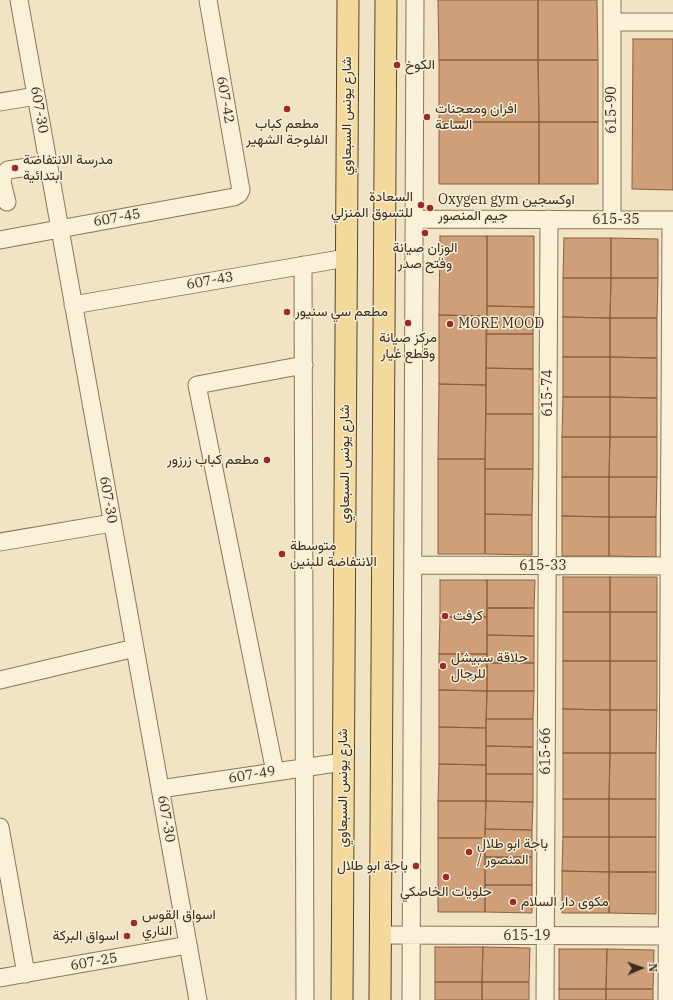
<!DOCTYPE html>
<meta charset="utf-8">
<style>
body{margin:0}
#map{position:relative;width:673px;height:1000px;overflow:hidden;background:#f0e4c5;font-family:"IBM Plex Serif",serif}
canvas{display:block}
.north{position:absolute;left:621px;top:948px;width:40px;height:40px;-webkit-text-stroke:3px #f7eed5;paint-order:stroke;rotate:88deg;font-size:11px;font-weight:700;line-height:16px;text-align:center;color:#3b2d1f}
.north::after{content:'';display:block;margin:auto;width:14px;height:18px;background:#3b2d1f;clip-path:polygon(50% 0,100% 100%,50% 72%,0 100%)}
</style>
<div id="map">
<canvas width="673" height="1000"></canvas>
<div class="north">N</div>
</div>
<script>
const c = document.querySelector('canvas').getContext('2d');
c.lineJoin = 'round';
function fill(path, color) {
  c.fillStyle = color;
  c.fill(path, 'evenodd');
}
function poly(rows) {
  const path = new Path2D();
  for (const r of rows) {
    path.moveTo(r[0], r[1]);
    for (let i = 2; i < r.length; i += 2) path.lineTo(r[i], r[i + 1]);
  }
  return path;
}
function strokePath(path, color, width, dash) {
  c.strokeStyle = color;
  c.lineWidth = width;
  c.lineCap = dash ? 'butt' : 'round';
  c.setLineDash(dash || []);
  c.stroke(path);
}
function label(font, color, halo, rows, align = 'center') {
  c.font = font + ' "IBM Plex Serif",Vazirmatn,serif';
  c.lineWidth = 3;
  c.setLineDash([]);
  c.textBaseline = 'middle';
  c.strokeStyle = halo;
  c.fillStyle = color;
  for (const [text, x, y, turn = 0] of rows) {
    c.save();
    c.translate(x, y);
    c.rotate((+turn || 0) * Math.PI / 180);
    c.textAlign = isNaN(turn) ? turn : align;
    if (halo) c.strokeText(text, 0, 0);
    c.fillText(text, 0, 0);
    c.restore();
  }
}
const building = poly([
 [438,0,538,0,538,60,439,60,438,0],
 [538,0,597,0,598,60,538,60,538,0],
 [633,39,673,39,673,190,632,189,633,39],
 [439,60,538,60,539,122,439,122,439,60],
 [538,60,598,60,598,122,539,122,538,60],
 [439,122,539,122,539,184,439,184,439,122],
 [539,122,598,122,598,184,539,184,539,122],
 [440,236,487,236,487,316,439,315,440,236],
 [487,236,534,236,534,307,487,306,487,236],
 [564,238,611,238,611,278,563,278,564,238],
 [611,238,658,239,658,278,611,278,611,238],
 [563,278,611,278,610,318,563,317,563,278],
 [611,278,658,278,657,318,610,318,611,278],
 [487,306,534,307,533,334,486,334,487,306],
 [439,315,487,316,486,385,439,384,439,315],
 [563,317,610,318,610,357,563,357,563,317],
 [610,318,657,318,657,358,610,357,610,318],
 [486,334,533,334,533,369,486,368,486,334],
 [563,357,610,357,610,397,563,397,563,357],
 [610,357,657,358,657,398,610,397,610,357],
 [486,368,533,369,533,414,486,414,486,368],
 [439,384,486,385,485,459,438,459,439,384],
 [563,397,610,397,610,437,562,437,563,397],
 [610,397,657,398,657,437,610,437,610,397],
 [486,414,533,414,533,469,485,469,486,414],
 [562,437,610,437,609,477,562,477,562,437],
 [610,437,657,437,657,477,609,477,610,437],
 [438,459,485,459,485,554,438,554,438,459],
 [485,469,533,469,532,515,485,514,485,469],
 [562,477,609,477,609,517,562,516,562,477],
 [609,477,657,477,656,517,609,517,609,477],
 [485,514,532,515,532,555,485,554,485,514],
 [562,516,609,517,609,556,562,556,562,516],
 [609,517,656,517,656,557,609,556,609,517],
 [563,577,610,577,610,612,563,612,563,577],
 [610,577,657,577,657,612,610,612,610,577],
 [440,580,487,580,487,617,440,617,440,580],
 [487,580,535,580,534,608,487,608,487,580],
 [487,608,534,608,534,636,487,635,487,608],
 [563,612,610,612,610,661,563,661,563,612],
 [610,612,657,612,657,661,610,661,610,612],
 [440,617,487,617,487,654,439,654,440,617],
 [487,635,534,636,534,663,487,663,487,635],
 [439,654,487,654,487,691,439,690,439,654],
 [563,661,610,661,610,710,563,709,563,661],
 [610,661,657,661,657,710,610,710,610,661],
 [487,663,534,663,534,691,487,691,487,663],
 [439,690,487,691,486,728,439,727,439,690],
 [487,691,534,691,533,719,486,719,487,691],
 [563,709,610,710,610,753,563,753,563,709],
 [610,710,657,710,656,753,610,753,610,710],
 [486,719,533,719,533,747,486,746,486,719],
 [439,727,486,728,486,765,439,764,439,727],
 [486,746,533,747,533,774,486,774,486,746],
 [563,753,610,753,609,799,563,799,563,753],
 [610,753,656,753,656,799,609,799,610,753],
 [439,764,486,765,486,801,438,801,439,764],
 [486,774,533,774,533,802,486,801,486,774],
 [563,799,609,799,609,837,563,837,563,799],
 [609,799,656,799,656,837,609,837,609,799],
 [438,801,486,801,485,838,438,838,438,801],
 [486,801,533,802,532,830,485,829,486,801],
 [485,829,532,830,532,857,485,857,485,829],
 [563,837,609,837,609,872,562,871,563,837],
 [609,837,656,837,656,872,609,872,609,837],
 [438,838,485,838,485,912,438,912,438,838],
 [485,857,532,857,532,885,485,885,485,857],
 [562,871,609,872,609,913,562,913,562,871],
 [609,872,656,872,656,914,609,913,609,872],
 [485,885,532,885,532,913,485,912,485,885],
 [435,947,483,947,482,982,435,982,435,947],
 [483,947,530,948,529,982,482,982,483,947],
 [559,949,607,949,606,989,559,989,559,949],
 [607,949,654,950,653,989,606,989,607,949],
 [435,982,482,982,482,1000,435,1000,435,982],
 [482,982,529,982,529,1000,482,1000,482,982],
 [559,989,606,989,606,1000,559,1000,559,989],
 [606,989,653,989,653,1000,606,1000,606,989]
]);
const minor = poly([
 [19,0,198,1000],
 [612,22,673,22],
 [0,102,36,96],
 [7,202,2,182,3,175,8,170,48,164],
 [414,219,673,220],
 [612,220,612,0],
 [0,240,234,197,239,194,241,190,240,185,208,0],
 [303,265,305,1000],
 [73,305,346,258],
 [0,542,112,523],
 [413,565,673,566],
 [0,680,135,648],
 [275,772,197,385,304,365],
 [160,789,343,762],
 [0,827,26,974],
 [380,935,673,936],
 [0,978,188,945],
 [411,1000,415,0],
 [545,1000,549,219],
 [667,1000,671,220]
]);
const major = poly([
 [342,1000,348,0],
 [380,1000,386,0]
]);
const markers = [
 [397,65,4,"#9c2a28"],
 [287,109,4,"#9c2a28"],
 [427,117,4,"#9c2a28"],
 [15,168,4,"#9c2a28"],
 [421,205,4,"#9c2a28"],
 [430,208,4,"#9c2a28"],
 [425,233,4,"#9c2a28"],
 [287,312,4,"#9c2a28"],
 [408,323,4,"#9c2a28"],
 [450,324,4,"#9c2a28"],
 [267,460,4,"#9c2a28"],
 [282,554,4,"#9c2a28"],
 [445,616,4,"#9c2a28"],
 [443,666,4,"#9c2a28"],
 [469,852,4,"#9c2a28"],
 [416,866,4,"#9c2a28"],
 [446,877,4,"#9c2a28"],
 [513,902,4,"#9c2a28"],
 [134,923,4,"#9c2a28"],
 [127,936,4,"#9c2a28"]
];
const poiNames = [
 ["الكوخ",405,65],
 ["افران ومعجنات",435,109],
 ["الساعة",435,125],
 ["مطعم كباب",287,124,"center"],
 ["الفلوجة الشهير",287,140,"center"],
 ["مدرسة الانتفاضة",23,160],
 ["ابتدائية",23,176],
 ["السعادة",413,197,"right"],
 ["للتسوق المنزلي",413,213,"right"],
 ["Oxygen gym اوكسجين",438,200],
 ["جيم المنصور",438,216],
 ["الوزان صيانة",425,248,"center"],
 ["وفتح صدر",425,264,"center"],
 ["مطعم سي سنيور",295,312],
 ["MORE MOOD",458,324],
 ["مركز صيانة",408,338,"center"],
 ["وقطع غيار",408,354,"center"],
 ["مطعم كباب زرزور",259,460,"right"],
 ["متوسطة",290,546],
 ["الانتفاضة للبنين",290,562],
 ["كرفت",453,616],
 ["حلاقة سبيشل",451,658],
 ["للرجال",451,674],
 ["باجة ابو طلال",477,844],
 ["/ المنصور",477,860],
 ["باجة ابو طلال",408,866,"right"],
 ["حلويات الخاصكي",446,892,"center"],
 ["مكوى دار السلام",521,902],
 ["اسواق القوس",142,915],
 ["الناري",142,931],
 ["اسواق البركة",119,936,"right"]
];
const streetNames = [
 ["607-42",225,100,80],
 ["607-30",39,110,80],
 ["615-90",612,110,-90],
 ["شارع يونس السبعاوي",347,116,-90],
 ["607-45",117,218,-10],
 ["615-35",616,220],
 ["607-43",210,281,-10],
 ["615-74",548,393,-90],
 ["شارع يونس السبعاوي",345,464,-90],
 ["607-30",108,500,80],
 ["615-33",543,566],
 ["615-66",546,751,-90],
 ["607-49",252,775,-9],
 ["شارع يونس السبعاوي",343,788,-90],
 ["607-30",166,819,80],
 ["615-19",527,936],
 ["607-25",94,962,-10]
];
fill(building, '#cf9f7a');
strokePath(building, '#8b5f3f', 1);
strokePath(minor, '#8b755a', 19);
strokePath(major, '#59432e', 23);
strokePath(minor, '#faf1d9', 17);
strokePath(major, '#f3da9c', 21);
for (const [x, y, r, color] of markers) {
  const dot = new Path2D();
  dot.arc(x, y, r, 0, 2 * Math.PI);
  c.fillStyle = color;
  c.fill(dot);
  strokePath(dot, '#f7eed5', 1.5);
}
label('14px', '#3b2d1f', '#f7eed5', poiNames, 'left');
label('14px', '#3b2d1f', '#f7eed5', streetNames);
</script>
